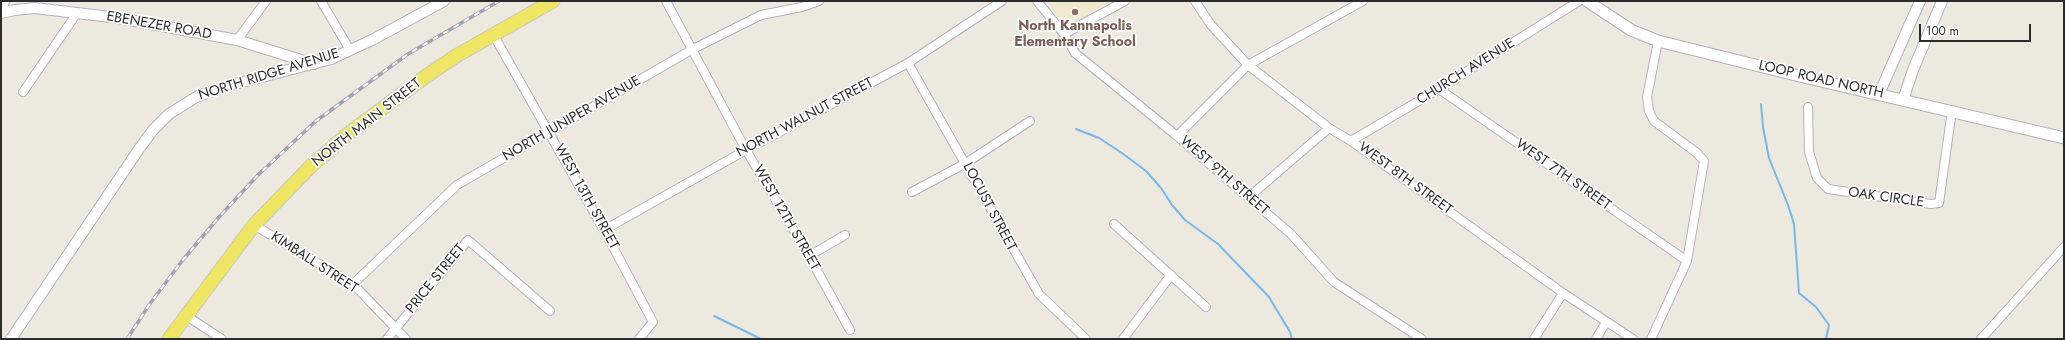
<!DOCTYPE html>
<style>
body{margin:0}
#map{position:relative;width:2065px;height:340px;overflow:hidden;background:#ede9df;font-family:Jost,sans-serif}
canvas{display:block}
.frame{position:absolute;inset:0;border:2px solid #2c2c2c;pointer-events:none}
.scale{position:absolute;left:1919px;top:24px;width:112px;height:18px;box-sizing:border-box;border:2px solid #2c2c2c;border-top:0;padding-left:5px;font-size:12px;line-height:14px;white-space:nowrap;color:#2c2c2c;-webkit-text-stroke:3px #fff;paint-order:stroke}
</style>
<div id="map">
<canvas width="2065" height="340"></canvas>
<div class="frame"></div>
<div class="scale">100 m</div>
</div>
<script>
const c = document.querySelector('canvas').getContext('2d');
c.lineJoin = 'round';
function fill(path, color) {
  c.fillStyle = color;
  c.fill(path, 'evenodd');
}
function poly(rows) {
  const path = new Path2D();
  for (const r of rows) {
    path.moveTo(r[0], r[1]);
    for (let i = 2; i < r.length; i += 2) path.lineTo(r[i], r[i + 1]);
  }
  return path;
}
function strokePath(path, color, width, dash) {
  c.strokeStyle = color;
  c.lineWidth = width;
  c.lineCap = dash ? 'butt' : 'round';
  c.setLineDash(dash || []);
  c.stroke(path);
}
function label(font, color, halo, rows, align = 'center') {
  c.font = font + ' Jost,sans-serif';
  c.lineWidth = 3.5;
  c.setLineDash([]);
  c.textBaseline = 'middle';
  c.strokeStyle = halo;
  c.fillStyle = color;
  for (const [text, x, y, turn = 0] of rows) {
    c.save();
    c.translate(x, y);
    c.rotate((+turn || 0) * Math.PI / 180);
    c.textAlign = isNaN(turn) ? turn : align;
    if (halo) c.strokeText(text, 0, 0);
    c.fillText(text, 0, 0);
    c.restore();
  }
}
const education = poly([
 [1048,1,1115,1,1069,26,1062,22]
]);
const stream = poly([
 [1761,104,1763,127,1769,158,1788,205,1794,224,1799,293,1816,307,1829,325,1826,339],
 [1076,129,1099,138,1122,153,1146,171,1161,188,1172,205,1185,220,1218,244,1269,297,1290,332,1292,339],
 [714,316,761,339]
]);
const minor = poly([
 [321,1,350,50],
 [666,1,746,150,809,256,850,330],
 [1037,1,1064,34,1075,53,1177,136,1291,234,1334,282,1422,339],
 [1195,1,1211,25,1248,65,1329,128,1351,141,1563,293,1633,339],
 [2,13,5,1],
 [493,34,604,230,653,322,639,339],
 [1064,34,1125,1],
 [237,40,266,1],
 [908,63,1039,294,1086,339],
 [1439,89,1687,261],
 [23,92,77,13],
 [1808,107,1809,152,1817,178,1828,189,1931,204,1939,203,1952,110],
 [1177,136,1248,65,1363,1],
 [1351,141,1439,89,1579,1],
 [912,192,966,163,1030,121],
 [1249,197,1329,128],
 [1114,224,1206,307],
 [254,225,353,284,406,339],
 [604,230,746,150,908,63,1002,1],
 [809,256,845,235],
 [353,284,457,185,693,49,761,15,802,7,819,1],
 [185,315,222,339],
 [387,339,468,240,550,311],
 [1123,339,1171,275],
 [1534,339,1563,293],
 [1596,339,1606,322],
 [1651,339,1687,261,1704,161,1697,153,1654,121,1649,111,1647,97,1658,41],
 [1981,339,2064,247]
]);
const tertiary = poly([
 [1,13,15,10,35,8,119,18,237,40,314,64],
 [1879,94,1920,1],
 [1903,100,1913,70,1942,1],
 [11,339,139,149,153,130,169,114,198,96,231,85,331,59,374,39,444,1]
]);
const secondary = poly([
 [1587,1,1631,30,1658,41,1808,78,2064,138]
]);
const primary = poly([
 [169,339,254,225,311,166,349,133,425,77,456,56,553,1]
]);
const rail = poly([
 [127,339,149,305,182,261,219,217,258,175,316,121,408,54,499,1]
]);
const markers = [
 [1075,12,4,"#8d6e63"]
];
const streetNames = [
 ["EBENEZER ROAD",159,26,10],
 ["CHURCH AVENUE",1466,72,-32],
 ["NORTH RIDGE AVENUE",269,75,-17],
 ["LOOP ROAD NORTH",1821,80,13],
 ["NORTH WALNUT STREET",805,118,-28],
 ["NORTH JUNIPER AVENUE",572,119,-30],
 ["NORTH MAIN STREET",367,123,-38],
 ["WEST 7TH STREET",1563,175,35],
 ["WEST 9TH STREET",1224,176,41],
 ["WEST 8TH STREET",1405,179,36],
 ["WEST 13TH STREET",586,197,61],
 ["OAK CIRCLE",1886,198,8],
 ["LOCUST STREET",989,207,62],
 ["WEST 12TH STREET",786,218,60],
 ["KIMBALL STREET",314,263,33],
 ["PRICE STREET",436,279,-51]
];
const educationNames = [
 ["North Kannapolis",1075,27],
 ["Elementary School",1075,43]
];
fill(education, '#eee9cf');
strokePath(stream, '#74b8ed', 2);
strokePath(minor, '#b2b2bf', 10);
strokePath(tertiary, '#b2b2bf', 12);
strokePath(secondary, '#b2b2bf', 13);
strokePath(primary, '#c8c8c8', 15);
strokePath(minor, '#fff', 8);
strokePath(tertiary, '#fff', 10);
strokePath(secondary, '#fff', 11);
strokePath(primary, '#eee562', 13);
strokePath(rail, '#a2a1b6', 3.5);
strokePath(rail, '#fff', 2, [6]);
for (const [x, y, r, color] of markers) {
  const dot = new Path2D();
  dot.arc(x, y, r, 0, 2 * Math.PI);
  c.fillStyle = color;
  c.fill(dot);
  strokePath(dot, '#fff', 1.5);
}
label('14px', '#2c2c2c', '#fff', streetNames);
label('bold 14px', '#785e54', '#fff', educationNames);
</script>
